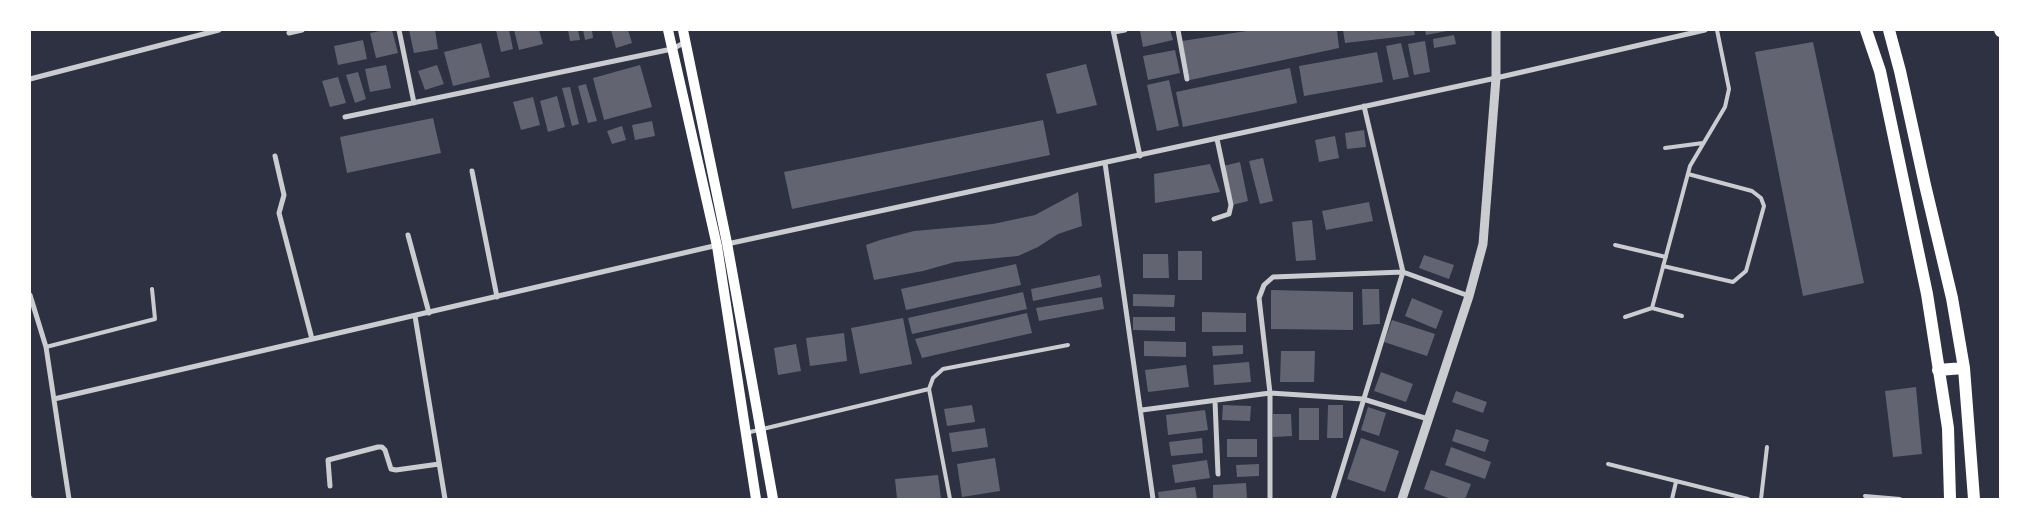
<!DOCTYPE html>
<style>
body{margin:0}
#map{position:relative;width:2030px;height:529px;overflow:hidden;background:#2d3142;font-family:"Sofia Sans Condensed",sans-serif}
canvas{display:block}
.frame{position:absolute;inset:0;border:31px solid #fff;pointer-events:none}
</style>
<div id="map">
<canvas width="2030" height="529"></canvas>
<div class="frame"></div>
</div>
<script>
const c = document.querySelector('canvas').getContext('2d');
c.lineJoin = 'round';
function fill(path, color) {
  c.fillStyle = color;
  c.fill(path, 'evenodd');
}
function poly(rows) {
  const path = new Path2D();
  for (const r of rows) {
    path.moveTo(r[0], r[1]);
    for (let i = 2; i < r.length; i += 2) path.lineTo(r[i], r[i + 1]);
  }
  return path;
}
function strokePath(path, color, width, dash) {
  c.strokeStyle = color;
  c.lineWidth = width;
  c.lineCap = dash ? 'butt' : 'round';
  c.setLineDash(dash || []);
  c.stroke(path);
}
const building = poly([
 [385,30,392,30,398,53,376,58,370,33],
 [409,30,435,30,438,49,414,53],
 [496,30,509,30,513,49,501,52],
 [514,30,539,30,543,44,519,50],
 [568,30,578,30,580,40,570,41],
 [583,30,592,30,593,38,585,40],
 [611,30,628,30,632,43,616,48],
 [1143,30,1170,30,1173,40,1143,47,1140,31],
 [1253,30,1337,30,1339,48,1190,80,1182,41],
 [1343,30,1414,30,1415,35,1345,43],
 [1425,30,1447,30,1447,31,1426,35],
 [1454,35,1456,44,1434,48,1433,39],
 [363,40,367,59,338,65,334,46],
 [1425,41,1430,72,1414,75,1408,44],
 [1813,42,1864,283,1803,296,1755,52],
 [481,43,490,77,453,86,444,52],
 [1401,43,1409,77,1393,80,1386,46],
 [1175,50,1180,73,1148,80,1143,56],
 [1377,52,1383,82,1304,96,1299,66],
 [1086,64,1097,105,1057,114,1046,74],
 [386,65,391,88,370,92,365,69],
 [437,65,444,84,425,90,418,71],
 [640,65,652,107,604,120,593,78],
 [1290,68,1297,103,1183,127,1176,92],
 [358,72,366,99,355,103,346,75],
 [338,77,346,103,330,107,322,81],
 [1169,80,1179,126,1157,131,1147,85],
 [586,84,597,121,588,123,578,86],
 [570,87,579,124,572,126,562,88],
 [557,96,565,127,548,132,540,101],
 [533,97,540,125,521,130,513,102],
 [433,118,441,153,347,173,340,137],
 [1043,120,1050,155,792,209,784,172],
 [652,121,655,136,635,140,632,125],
 [622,126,626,140,612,144,607,131],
 [1364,130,1366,147,1347,149,1345,133],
 [1335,136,1339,158,1319,162,1315,140],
 [1263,158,1273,201,1260,204,1249,161],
 [1240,162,1248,201,1232,205,1223,166],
 [1210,164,1220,192,1155,203,1154,174],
 [1078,192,1082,226,1058,234,1038,247,1018,256,955,262,923,271,874,280,866,245,880,240,914,231,993,224,1035,215],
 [1369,202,1373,221,1326,230,1322,211],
 [1312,220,1316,260,1296,261,1292,222],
 [1178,251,1202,251,1202,280,1178,280],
 [1143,254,1168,254,1169,278,1143,278],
 [1424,255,1454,265,1449,279,1419,268],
 [1016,264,1021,285,906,310,901,289],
 [1100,275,1102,287,1033,301,1031,289],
 [1362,289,1379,289,1380,324,1363,325],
 [1271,290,1353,292,1353,330,1271,329],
 [1023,292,1027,309,912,334,908,318],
 [1133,294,1175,295,1174,307,1133,306],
 [1102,297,1104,309,1039,321,1036,308],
 [1412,298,1443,311,1436,329,1405,316],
 [1202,312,1246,313,1246,332,1202,332],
 [1027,313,1032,333,922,358,915,339],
 [1133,317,1175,317,1175,331,1133,330],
 [903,318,912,364,860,374,851,328],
 [1392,320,1435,334,1427,356,1384,342],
 [844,333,847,361,810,366,806,338],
 [1144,341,1186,342,1186,357,1144,356],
 [796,344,801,371,778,375,774,348],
 [1243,345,1243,354,1213,356,1212,346],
 [1281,351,1315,351,1314,382,1280,382],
 [1249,362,1251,382,1214,385,1213,365],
 [1186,365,1189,387,1148,392,1145,370],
 [1381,372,1413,384,1406,402,1374,391],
 [1916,387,1922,454,1893,457,1885,391],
 [1456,391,1487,402,1483,413,1452,402],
 [972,405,975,422,947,426,944,409],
 [1223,405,1251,406,1250,421,1222,420],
 [1328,405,1343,405,1343,438,1327,438],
 [1368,407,1386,413,1379,436,1361,430],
 [1299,408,1319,408,1319,440,1299,440],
 [1205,410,1208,430,1168,435,1166,415],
 [1273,414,1291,414,1292,436,1273,437],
 [985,428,988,447,952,452,949,433],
 [1456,429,1489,440,1485,452,1452,441],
 [1202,438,1203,453,1171,456,1169,442],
 [1361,438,1399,451,1385,492,1347,479],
 [1227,439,1257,439,1257,457,1227,457],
 [1451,447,1491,462,1485,479,1445,465],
 [995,458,1000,491,962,497,957,464],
 [1207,460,1210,478,1175,483,1172,465],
 [1259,464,1259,476,1237,477,1236,465],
 [1431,470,1471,484,1465,499,1451,499,1424,489],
 [938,475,941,499,897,499,895,479],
 [1246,483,1247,499,1213,499,1213,485],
 [1195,487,1197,499,1159,499,1158,492]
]);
const service = poly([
 [1665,148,1703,143],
 [1615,245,1666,257],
 [1663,266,1733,282,1746,271,1764,206,1761,198,1752,191,1688,174],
 [1652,308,1682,316],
 [1625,317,1652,308,1690,166,1725,107,1729,89,1717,30],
 [46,347,155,319,152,289],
 [746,433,929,389],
 [1608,464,1748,499],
 [1865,496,1900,499],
 [950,499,929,389,933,378,943,369,1068,345],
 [1672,499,1676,482],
 [1761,499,1767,447]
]);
const minor = poly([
 [399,30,414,103],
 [1113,30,1140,156],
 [1178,30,1187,79],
 [1114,32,1125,30],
 [289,33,302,30],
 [30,79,219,30],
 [345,117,672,49,686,42],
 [275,156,284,195,279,213,312,339],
 [1105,163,1153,499],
 [472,171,497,297],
 [1214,219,1229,214,1231,205,1217,139],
 [408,235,429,313],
 [727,244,1496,78,1705,30],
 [30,295,46,347,69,499],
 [415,316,445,499],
 [54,399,718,245],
 [1215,401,1218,474],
 [1142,410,1270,393,1363,399,1428,419],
 [330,486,328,460,378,447,382,447,385,450,391,469,396,470,439,464],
 [1270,499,1270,393,1259,298,1264,285,1273,277,1403,272,1469,296],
 [1333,499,1403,272,1364,106]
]);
const tertiary = poly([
 [1402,499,1469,296,1483,244,1496,78,1496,30]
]);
const secondary = poly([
 [668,30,717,246,756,499],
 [683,30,727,243,773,499],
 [1999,30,2000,32]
]);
const primary = poly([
 [1866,30,1880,71,1927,294,1948,428,1950,499],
 [1889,30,1900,71,1925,185,1952,298,1964,368,1974,499],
 [1938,370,1964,368]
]);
const rail = poly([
 [30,497,31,499]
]);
fill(building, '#626471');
strokePath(service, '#caccd0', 4);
strokePath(minor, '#caccd0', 5);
strokePath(tertiary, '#caccd0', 9);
strokePath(secondary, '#fff', 10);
strokePath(primary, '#fff', 12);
strokePath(rail, '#abadb3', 4);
</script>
